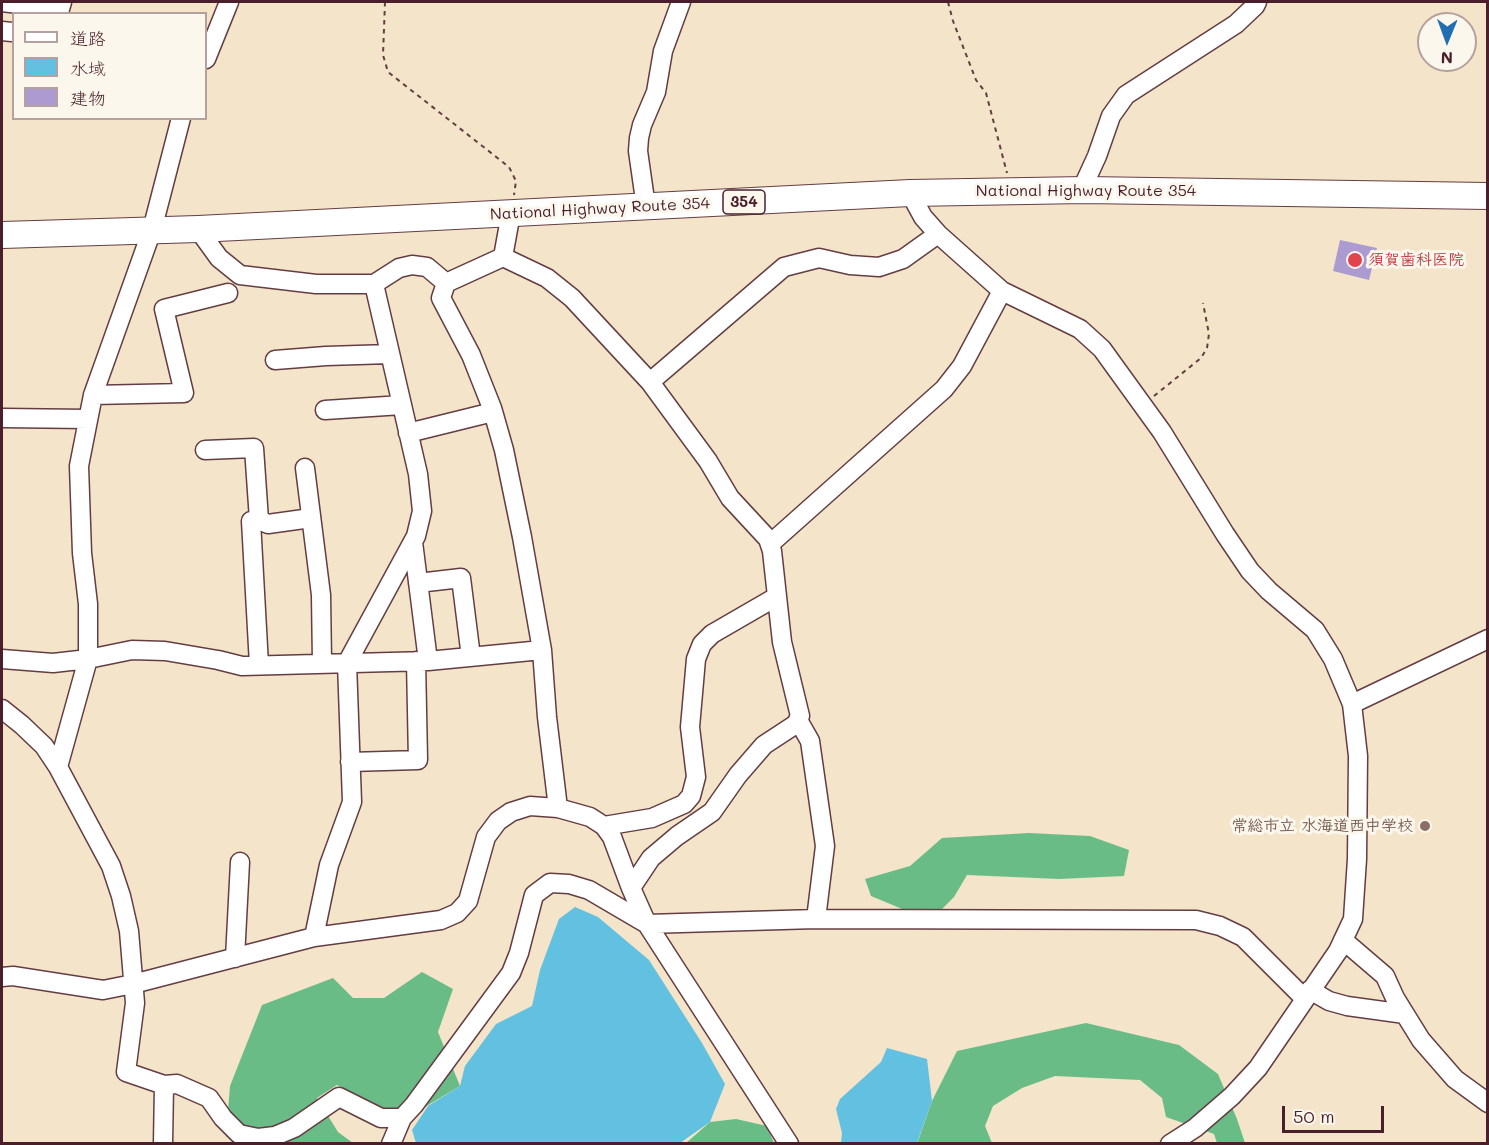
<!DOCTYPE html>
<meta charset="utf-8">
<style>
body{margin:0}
#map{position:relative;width:1489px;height:1145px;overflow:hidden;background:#f4e4c9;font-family:Mali,"Klee One",sans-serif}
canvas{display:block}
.frame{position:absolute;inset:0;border:3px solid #4a1f2b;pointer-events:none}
.legend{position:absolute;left:12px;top:12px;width:195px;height:108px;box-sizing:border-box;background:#fbf7ec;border:2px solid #b4a19f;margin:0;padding:8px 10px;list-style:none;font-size:18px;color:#4a1f2b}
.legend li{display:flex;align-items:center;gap:12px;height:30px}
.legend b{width:30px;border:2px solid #b4a19f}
.north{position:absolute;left:1417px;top:12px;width:60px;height:60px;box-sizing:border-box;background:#fbf7ec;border:2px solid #b4a19f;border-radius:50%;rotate:181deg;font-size:16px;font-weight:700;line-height:24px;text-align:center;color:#4a1f2b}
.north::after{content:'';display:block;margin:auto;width:21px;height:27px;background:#1f6fb2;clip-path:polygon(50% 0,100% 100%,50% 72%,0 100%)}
.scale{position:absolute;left:1282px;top:1106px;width:102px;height:27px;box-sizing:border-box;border:3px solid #4a1f2b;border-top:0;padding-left:8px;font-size:18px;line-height:21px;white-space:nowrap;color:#4a1f2b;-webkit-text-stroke:4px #fbf7ec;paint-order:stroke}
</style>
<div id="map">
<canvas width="1489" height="1145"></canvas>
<div class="frame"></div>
<ul class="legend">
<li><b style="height:8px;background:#fff"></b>道路</li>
<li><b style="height:16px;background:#62c1e0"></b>水域</li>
<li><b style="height:16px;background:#ab9bd1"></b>建物</li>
</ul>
<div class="north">N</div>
<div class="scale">50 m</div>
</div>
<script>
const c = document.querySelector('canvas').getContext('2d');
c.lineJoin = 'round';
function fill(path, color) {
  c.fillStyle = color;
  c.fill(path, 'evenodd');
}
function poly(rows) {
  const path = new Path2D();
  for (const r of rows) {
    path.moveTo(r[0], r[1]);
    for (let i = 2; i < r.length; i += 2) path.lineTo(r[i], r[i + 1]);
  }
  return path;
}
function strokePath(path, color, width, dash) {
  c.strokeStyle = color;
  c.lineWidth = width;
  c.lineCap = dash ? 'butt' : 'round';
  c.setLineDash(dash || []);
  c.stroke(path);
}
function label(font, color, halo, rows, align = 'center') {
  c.font = font + ' Mali,"Klee One",sans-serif';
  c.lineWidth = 6;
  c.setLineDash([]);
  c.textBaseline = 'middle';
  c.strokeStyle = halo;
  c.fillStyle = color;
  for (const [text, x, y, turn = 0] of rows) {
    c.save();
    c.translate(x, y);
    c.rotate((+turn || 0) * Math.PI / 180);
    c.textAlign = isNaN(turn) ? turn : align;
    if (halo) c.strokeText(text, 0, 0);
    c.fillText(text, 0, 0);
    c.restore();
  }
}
const forest = poly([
 [1029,833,1090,836,1129,850,1124,876,1059,879,967,875,954,897,942,909,907,911,871,896,865,879,910,866,942,838],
 [422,972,453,989,438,1032,460,1086,420,1110,385,1109,337,1085,317,1098,338,1132,353,1143,234,1143,226,1136,230,1086,262,1005,333,978,353,998,384,998],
 [1086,1023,1179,1045,1218,1074,1237,1119,1245,1143,1217,1143,1214,1134,1166,1117,1162,1098,1140,1080,1055,1076,1022,1088,993,1106,985,1126,992,1143,917,1144,932,1101,957,1051],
 [736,1119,767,1126,774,1143,685,1144,710,1122]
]);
const water = poly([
 [575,907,598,917,649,960,702,1043,725,1084,710,1122,680,1143,416,1143,412,1130,428,1106,460,1086,465,1066,496,1024,532,1006,540,970,559,919],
 [887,1048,927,1059,932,1101,917,1143,841,1143,842,1133,836,1109,840,1099,881,1062]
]);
const building = poly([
 [1340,240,1377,248,1369,280,1333,271]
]);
const path = poly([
 [385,2,383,55,388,72,509,167,516,181,514,195],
 [948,2,953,21,976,80,986,93,1007,173],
 [1154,396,1201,358,1207,348,1209,334,1203,303]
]);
const minor = poly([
 [2,2,60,9,62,2],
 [2,31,12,32],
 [206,59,229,2],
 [1085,190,1086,180,1097,156,1111,116,1126,95,1236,24,1255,6,1257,2],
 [910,193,923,217,938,234,1002,291,1080,329,1102,349,1162,432,1225,534,1250,571,1269,591,1315,630,1333,659,1352,704,1358,756,1357,859,1353,919,1338,951,1258,1068,1232,1096,1195,1128,1170,1144],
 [646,207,638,151,639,138,642,125,656,92,663,51,681,2],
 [511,213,503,257,446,283,441,298,471,355,492,408,504,450,522,537,542,650,547,717,558,808],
 [198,229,219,258,240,275,316,284,374,284,399,268,412,265,427,267,446,283],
 [503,257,547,278,572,298,650,382,708,461,730,498,768,539,772,551,782,642,800,716,796,724,764,745,738,775,712,812,677,836,651,858,631,888],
 [275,360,326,356,390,354],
 [650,382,784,267,819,258,850,265,879,267,903,259,938,234],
 [93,395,184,393,164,309,228,293],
 [325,410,402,405],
 [2,418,88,419],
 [408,433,493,412],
 [205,450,254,448,259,520,268,524,311,518],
 [305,468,321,595,322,663],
 [259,520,251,521,259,665],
 [413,542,428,661],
 [770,544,944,389,962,366,1002,291],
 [418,583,461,578,471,657],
 [2,659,53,663,88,659,132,650,165,651,218,660,242,666,428,661,542,650],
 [1352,704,1488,639],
 [2,709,22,725,44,746,58,767,111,866,121,896,129,931,135,1003,126,1072,164,1085,163,1144],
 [798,720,810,741,825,846,816,919],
 [350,762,418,760,416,661],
 [58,767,88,659,88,604,82,553,79,466,93,395,152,230,181,118],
 [604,826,652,818,684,804,691,796,696,777,690,727,696,659,702,644,712,634,776,597],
 [314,937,329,865,352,802,347,663,416,536,422,511,418,474,374,284],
 [1343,940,1385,976,1395,998,1421,1040,1455,1079,1488,1103],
 [235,958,240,862],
 [2,977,13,976,103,990,133,984,314,937,441,920,457,913,468,901,486,837,498,821,511,812,530,806,558,808,590,817,604,826,612,837,631,888,647,924,789,1144],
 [1310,990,1329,1001,1347,1006,1405,1014],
 [164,1085,177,1084,209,1098,223,1118,239,1134,258,1138,275,1136,294,1128,339,1097,381,1118,402,1118,414,1105,511,973,519,953,534,895,550,883,569,884,589,890,647,924,816,919,1196,920,1220,926,1243,937,1305,999],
 [391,1144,402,1118]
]);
const highway = poly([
 [2,235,198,229,910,193,1085,190,1488,196]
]);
const markers = [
 [1355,260,8,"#e0444e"],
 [1425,826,6,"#8d6e63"]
];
const shields = [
 [744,202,42]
];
const shieldNames = [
 ["354",744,202]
];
const streetNames = [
 ["National Highway Route 354",1086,191],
 ["National Highway Route 354",600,209,-3]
];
const healthNames = [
 ["須賀歯科医院",1368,260]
];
const educationNames = [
 ["常総市立 水海道西中学校",1413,826]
];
fill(forest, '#6abc87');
fill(water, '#62c1e0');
fill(building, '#ab9bd1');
strokePath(minor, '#643d43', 21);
strokePath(highway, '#643d43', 28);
strokePath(path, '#643d43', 2, [4.5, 4.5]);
strokePath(minor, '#fff', 18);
strokePath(highway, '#fff', 26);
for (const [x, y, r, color] of markers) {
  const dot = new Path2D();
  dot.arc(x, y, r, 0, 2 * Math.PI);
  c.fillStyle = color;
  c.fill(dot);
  strokePath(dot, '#fbf7ec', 2);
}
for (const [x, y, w] of shields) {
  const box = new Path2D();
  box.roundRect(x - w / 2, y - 12, w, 24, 4.5);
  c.fillStyle = '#fbf7ec';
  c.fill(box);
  strokePath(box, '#4a1f2b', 1.5);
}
label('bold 15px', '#4a1f2b', null, shieldNames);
label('16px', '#4a1f2b', '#fbf7ec', streetNames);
label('bold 16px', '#be3a42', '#fbf7ec', healthNames, 'left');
label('bold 16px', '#785e54', '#fbf7ec', educationNames, 'right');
</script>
